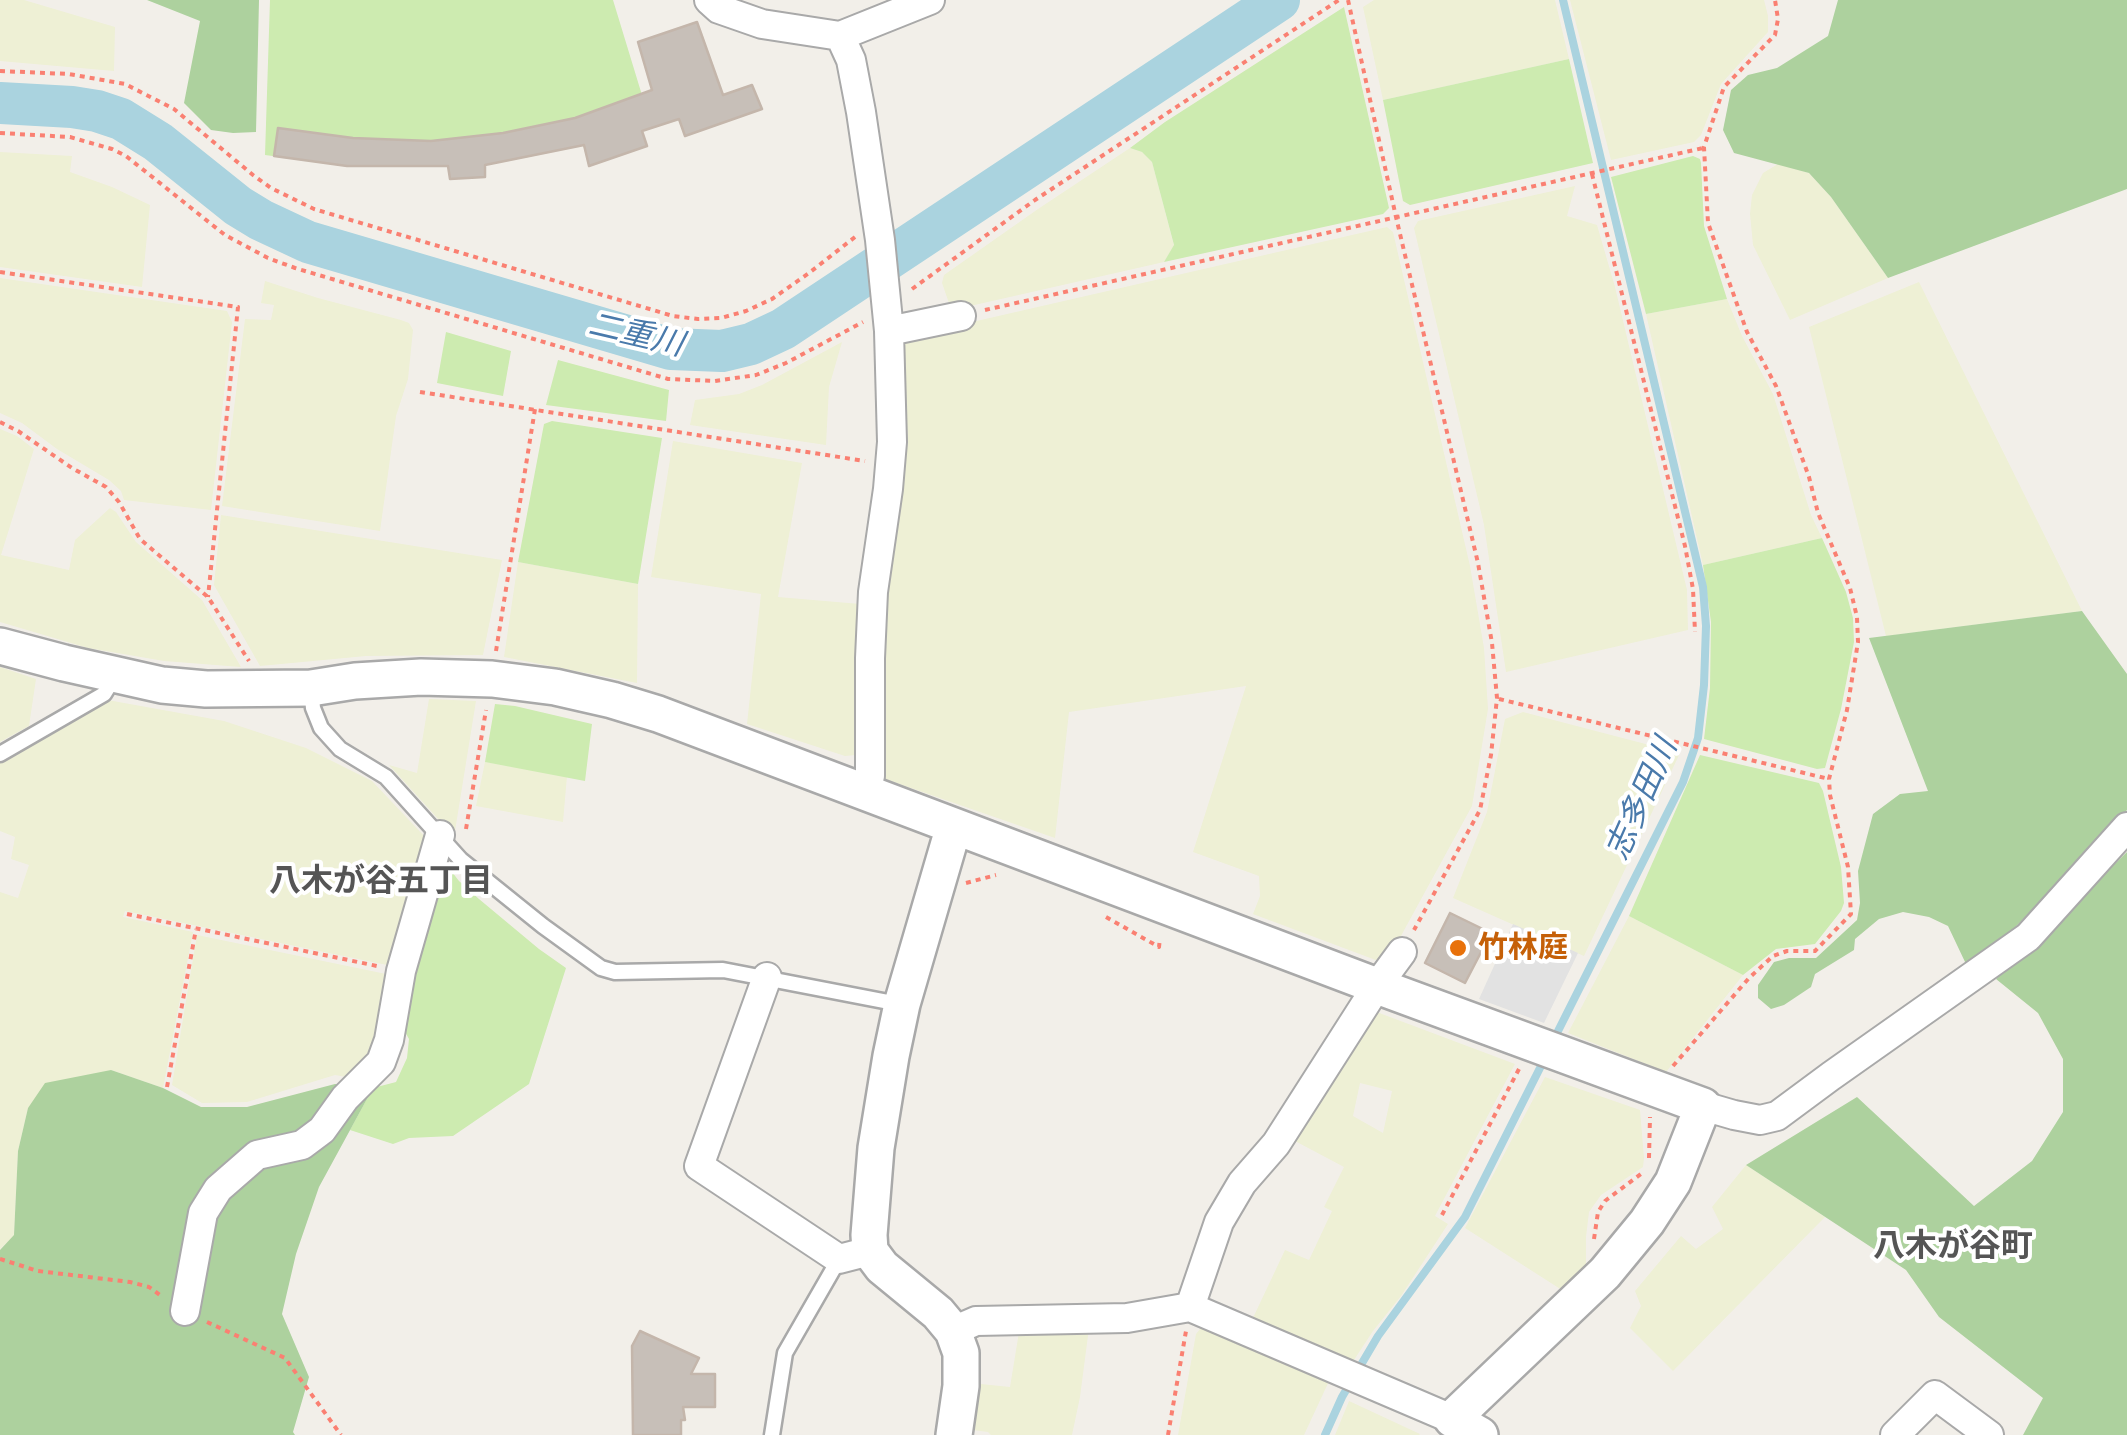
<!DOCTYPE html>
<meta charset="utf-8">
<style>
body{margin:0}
canvas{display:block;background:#f2efe9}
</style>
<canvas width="2127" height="1435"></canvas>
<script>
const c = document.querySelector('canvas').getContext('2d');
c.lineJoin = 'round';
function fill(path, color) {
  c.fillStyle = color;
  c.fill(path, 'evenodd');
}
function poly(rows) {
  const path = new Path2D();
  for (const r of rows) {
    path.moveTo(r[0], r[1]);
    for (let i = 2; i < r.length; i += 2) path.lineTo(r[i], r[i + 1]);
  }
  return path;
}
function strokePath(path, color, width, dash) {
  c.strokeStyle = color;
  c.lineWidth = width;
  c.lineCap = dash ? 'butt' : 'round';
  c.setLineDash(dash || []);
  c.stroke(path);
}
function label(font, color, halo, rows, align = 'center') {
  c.font = font + ' Inter,"Noto Sans JP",sans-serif';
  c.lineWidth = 8;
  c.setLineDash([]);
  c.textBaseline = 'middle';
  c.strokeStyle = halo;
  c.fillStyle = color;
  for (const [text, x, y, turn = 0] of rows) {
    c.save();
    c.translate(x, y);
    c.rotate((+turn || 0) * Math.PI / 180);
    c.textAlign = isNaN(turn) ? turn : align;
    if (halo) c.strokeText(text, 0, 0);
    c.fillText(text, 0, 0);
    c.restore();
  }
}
const farmland = poly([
 [0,0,24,0,115,27,114,71,0,61],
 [1374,0,1555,0,1569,59,1383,100,1363,7],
 [1570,0,1764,0,1768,16,1768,32,1721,84,1701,135,1694,142,1611,160],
 [1130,148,1142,152,1152,162,1174,246,1164,262,957,309,950,306,942,283,944,275,1038,209],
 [0,152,72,156,70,172,112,187,150,205,142,287,0,267],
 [1778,164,1809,173,1831,197,1888,278,1790,320,1753,245,1750,214,1752,195,1763,173],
 [1575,186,1567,216,1597,225,1615,287,1687,590,1688,630,1506,672,1484,525,1414,228,1418,221],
 [1387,227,1393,232,1470,566,1484,648,1488,709,1472,806,1396,945,1381,962,1253,914,1260,896,1259,876,1193,852,1246,686,1069,712,1055,838,885,779,880,764,879,660,908,442,902,346,911,336],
 [0,278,227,311,232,322,211,510,124,500,121,491,109,480,57,449,22,423,0,413],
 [265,281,318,298,401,320,409,323,413,330,408,379,396,416,380,531,222,506,245,319,271,320,274,305,261,303],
 [1919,282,2082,611,1886,636,1809,327],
 [1727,299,1742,336,1773,394,1811,515,1822,538,1703,565,1646,314],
 [842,342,829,387,826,445,690,425,695,400,739,394,762,385],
 [0,429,17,436,34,449,1,555,69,570,75,540,110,508,116,512,136,542,202,600,241,667,164,661,88,648,0,622],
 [673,441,802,463,778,597,860,604,856,755,845,756,747,724,761,594,651,577],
 [221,515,502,560,483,655,366,656,260,666,214,585],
 [518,562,638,584,637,683,504,657],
 [0,667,36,679,29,726,0,742],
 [102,699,224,721,306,748,372,781,426,838,392,966,125,911,123,917,193,932,163,1088,111,1070,28,1108,18,1151,14,1236,0,1249,0,892,18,898,29,865,11,859,15,837,0,831,0,760],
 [429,699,476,701,455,831,450,832,389,765,417,773],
 [1523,712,1680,753,1584,956,1453,898,1487,812,1505,719],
 [485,762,567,776,563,822,476,806],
 [1629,916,1743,975,1666,1072,1568,1033],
 [197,935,391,975,378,1046,352,1078,335,1075,247,1102,202,1103,172,1085],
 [1374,1011,1515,1064,1435,1216,1448,1224,1401,1296,1373,1331,1352,1363,1252,1320,1285,1250,1309,1260,1332,1211,1324,1207,1344,1167,1295,1141],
 [1360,1083,1392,1091,1383,1133,1353,1116],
 [1545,1077,1640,1110,1644,1158,1643,1167,1601,1195,1589,1212,1586,1237,1586,1266,1565,1292,1465,1228],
 [1746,1165,1825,1217,1673,1371,1630,1328,1641,1306,1635,1291,1681,1236,1696,1249,1723,1229,1712,1207],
 [1204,1324,1330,1379,1304,1435,1178,1435,1196,1334],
 [1089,1328,1080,1397,1072,1435,991,1435,988,1432,965,1429,971,1383,1010,1387,1019,1332],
 [1349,1401,1420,1434,1419,1435,1335,1435]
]);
const grass = poly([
 [270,0,613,0,645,105,634,109,647,146,589,166,583,145,485,165,485,177,450,179,448,166,347,166,265,155],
 [1344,7,1389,208,1383,214,1164,262,1174,245,1152,162,1142,152,1130,148,1165,122],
 [1569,59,1593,163,1410,205,1403,201,1383,100],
 [1693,156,1700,159,1701,163,1704,226,1727,299,1646,314,1611,177],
 [446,332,511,351,503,396,437,383],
 [558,360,669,390,666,421,546,405],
 [552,421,662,438,638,584,518,562,544,424],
 [1822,538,1846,592,1853,618,1854,642,1841,709,1825,768,1817,769,1704,739,1710,688,1711,622,1703,565],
 [495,704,515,706,592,724,585,781,485,762],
 [1700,755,1819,783,1823,791,1841,867,1844,903,1841,911,1815,944,1776,949,1743,975,1629,916],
 [442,859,459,881,479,899,539,949,566,968,529,1084,453,1136,409,1138,393,1144,350,1130,373,1088,396,1082,407,1058,409,1039,400,1023]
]);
const forest = poly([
 [147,0,259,0,256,132,233,133,211,130,184,103,200,21],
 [1838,0,2127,0,2127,189,1888,278,1831,197,1809,173,1734,153,1723,130,1731,90,1748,75,1777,68,1828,36],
 [2082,611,2127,674,2127,810,2007,936,1966,964,1948,926,1929,917,1903,912,1879,919,1855,939,1854,950,1815,974,1811,987,1784,1005,1771,1009,1758,998,1758,985,1774,962,1789,958,1816,958,1857,920,1860,903,1858,871,1873,814,1900,794,1928,791,1869,638],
 [2127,852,2127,1435,2023,1435,2043,1398,1939,1317,1906,1270,1746,1165,1857,1097,1974,1206,2032,1161,2063,1112,2063,1059,2038,1013,1996,979],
 [111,1070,163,1088,201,1107,247,1107,335,1084,373,1088,319,1187,296,1254,282,1314,309,1377,293,1432,295,1435,0,1435,0,1250,14,1235,18,1151,28,1108,45,1083]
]);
const parking = poly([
 [1513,924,1578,953,1544,1023,1479,999]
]);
const stream = poly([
 [1552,1043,1683,782,1698,738,1704,685,1706,626,1703,587,1563,0],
 [1325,1435,1342,1397,1378,1336,1465,1217,1544,1060]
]);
const river = poly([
 [0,103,72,107,97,111,121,119,158,142,238,206,261,220,308,242,671,349,722,351,751,344,783,329,1279,0]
]);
const building = poly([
 [697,22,723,95,752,85,762,109,685,136,679,119,642,131,647,146,589,166,584,145,485,165,485,177,450,179,448,166,347,166,274,156,278,128,353,138,431,141,503,133,575,118,652,90,638,42,697,22],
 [1450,913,1491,933,1465,983,1425,963,1450,913],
 [640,1331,699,1358,691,1374,715,1374,715,1407,683,1407,685,1420,681,1420,681,1435,633,1435,632,1346,640,1331]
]);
const path = poly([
 [1348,0,1396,217,1478,563,1492,643,1497,698,1491,755,1480,810,1414,930],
 [0,71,69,74,125,84,174,109,253,175,271,188,314,209,673,316,698,319,721,318,746,311,772,299,809,273,855,237],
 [0,133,70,137,112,149,126,156,225,235,268,258,295,268,668,379,715,381,756,375,786,363,863,322],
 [1592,174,1685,546,1693,589,1695,632],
 [0,272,238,307,208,597],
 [912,289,1035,200,1339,0],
 [985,310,1703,148],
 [420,392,865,461],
 [0,422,18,431,72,468,106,487,119,502,140,539,208,597,249,661],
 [496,651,535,409],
 [1499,699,1829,779],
 [466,829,486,710],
 [966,883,996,875],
 [127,914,377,966],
 [1106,917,1159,947,1160,938],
 [1673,1066,1749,978,1773,956,1787,951,1815,951,1851,914,1848,867,1830,795,1829,779,1847,710,1858,642,1857,617,1850,588,1818,513,1809,477,1776,386,1747,332,1708,223,1704,147,1724,87,1775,35,1778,19,1775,0],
 [167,1087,196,929],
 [1649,1158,1650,1117],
 [1442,1215,1519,1069],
 [1594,1239,1598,1212,1605,1201,1641,1174],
 [0,1259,38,1271,130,1282,149,1287,160,1295],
 [207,1322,285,1358,341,1435],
 [1168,1435,1186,1331]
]);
const service = poly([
 [311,689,313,708,321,728,340,749,386,777,461,860,543,926,601,968,615,972,723,970,899,1004],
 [0,754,104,694,114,678],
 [772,1435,785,1353,839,1259]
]);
const minor = poly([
 [709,0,719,9,762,24,840,36,930,0],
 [840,36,851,60,861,112,880,240,889,331,892,442,888,489,873,592,870,658,870,776,864,793],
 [889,331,961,316],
 [767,977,699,1166,839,1259,870,1251],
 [1703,1106,1734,1115,1760,1120,1777,1116,1831,1076,2028,937,2127,827],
 [1190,1307,1219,1222,1242,1183,1276,1144,1377,986,1402,952],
 [185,1311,203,1213,218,1189,257,1155,302,1145,322,1130,345,1098,381,1062,389,1040,401,971,440,835],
 [953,1331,976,1321,1127,1318,1190,1307,1452,1419],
 [1895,1435,1935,1395,1989,1435]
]);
const tertiary = poly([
 [0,646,64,663,162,685,206,689,311,688,355,681,421,677,492,679,555,687,612,700,658,714,1377,986,1703,1106,1673,1182,1647,1222,1605,1273,1452,1419,1480,1435],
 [949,843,902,1004,891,1056,876,1148,869,1235,870,1251,882,1267,938,1313,953,1331,961,1353,961,1386,954,1435]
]);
const markers = [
 [1458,948,10,"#e8710a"]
];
const foodNames = [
 ["竹林庭",1478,948]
];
const waterNames = [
 ["二重川",636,335,13],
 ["志多田川",1642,799,-66]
];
const neighbourhoodNames = [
 ["八木が谷五丁目",381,881],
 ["八木が谷町",1953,1246]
];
fill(farmland, '#eef0d5');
fill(grass, '#cdebb0');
fill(forest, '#add19e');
fill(parking, '#e2e2e2');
strokePath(stream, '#aad3df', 8);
strokePath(river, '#aad3df', 42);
fill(building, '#c7bfb8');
strokePath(building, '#c4b6ab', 2.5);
strokePath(service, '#a9a9a9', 19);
strokePath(minor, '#a9a9a9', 32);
strokePath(tertiary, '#a9a9a9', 40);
strokePath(path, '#fa8072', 4, [5, 5]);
strokePath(service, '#fff', 14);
strokePath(minor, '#fff', 28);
strokePath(tertiary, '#fff', 35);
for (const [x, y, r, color] of markers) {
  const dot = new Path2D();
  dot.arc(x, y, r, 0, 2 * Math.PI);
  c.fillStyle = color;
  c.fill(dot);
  strokePath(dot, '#fff', 4);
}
label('bold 30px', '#c56008', '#fff', foodNames, 'left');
label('italic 32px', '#4a7aab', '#fff', waterNames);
label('bold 32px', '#555', '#fff', neighbourhoodNames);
</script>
